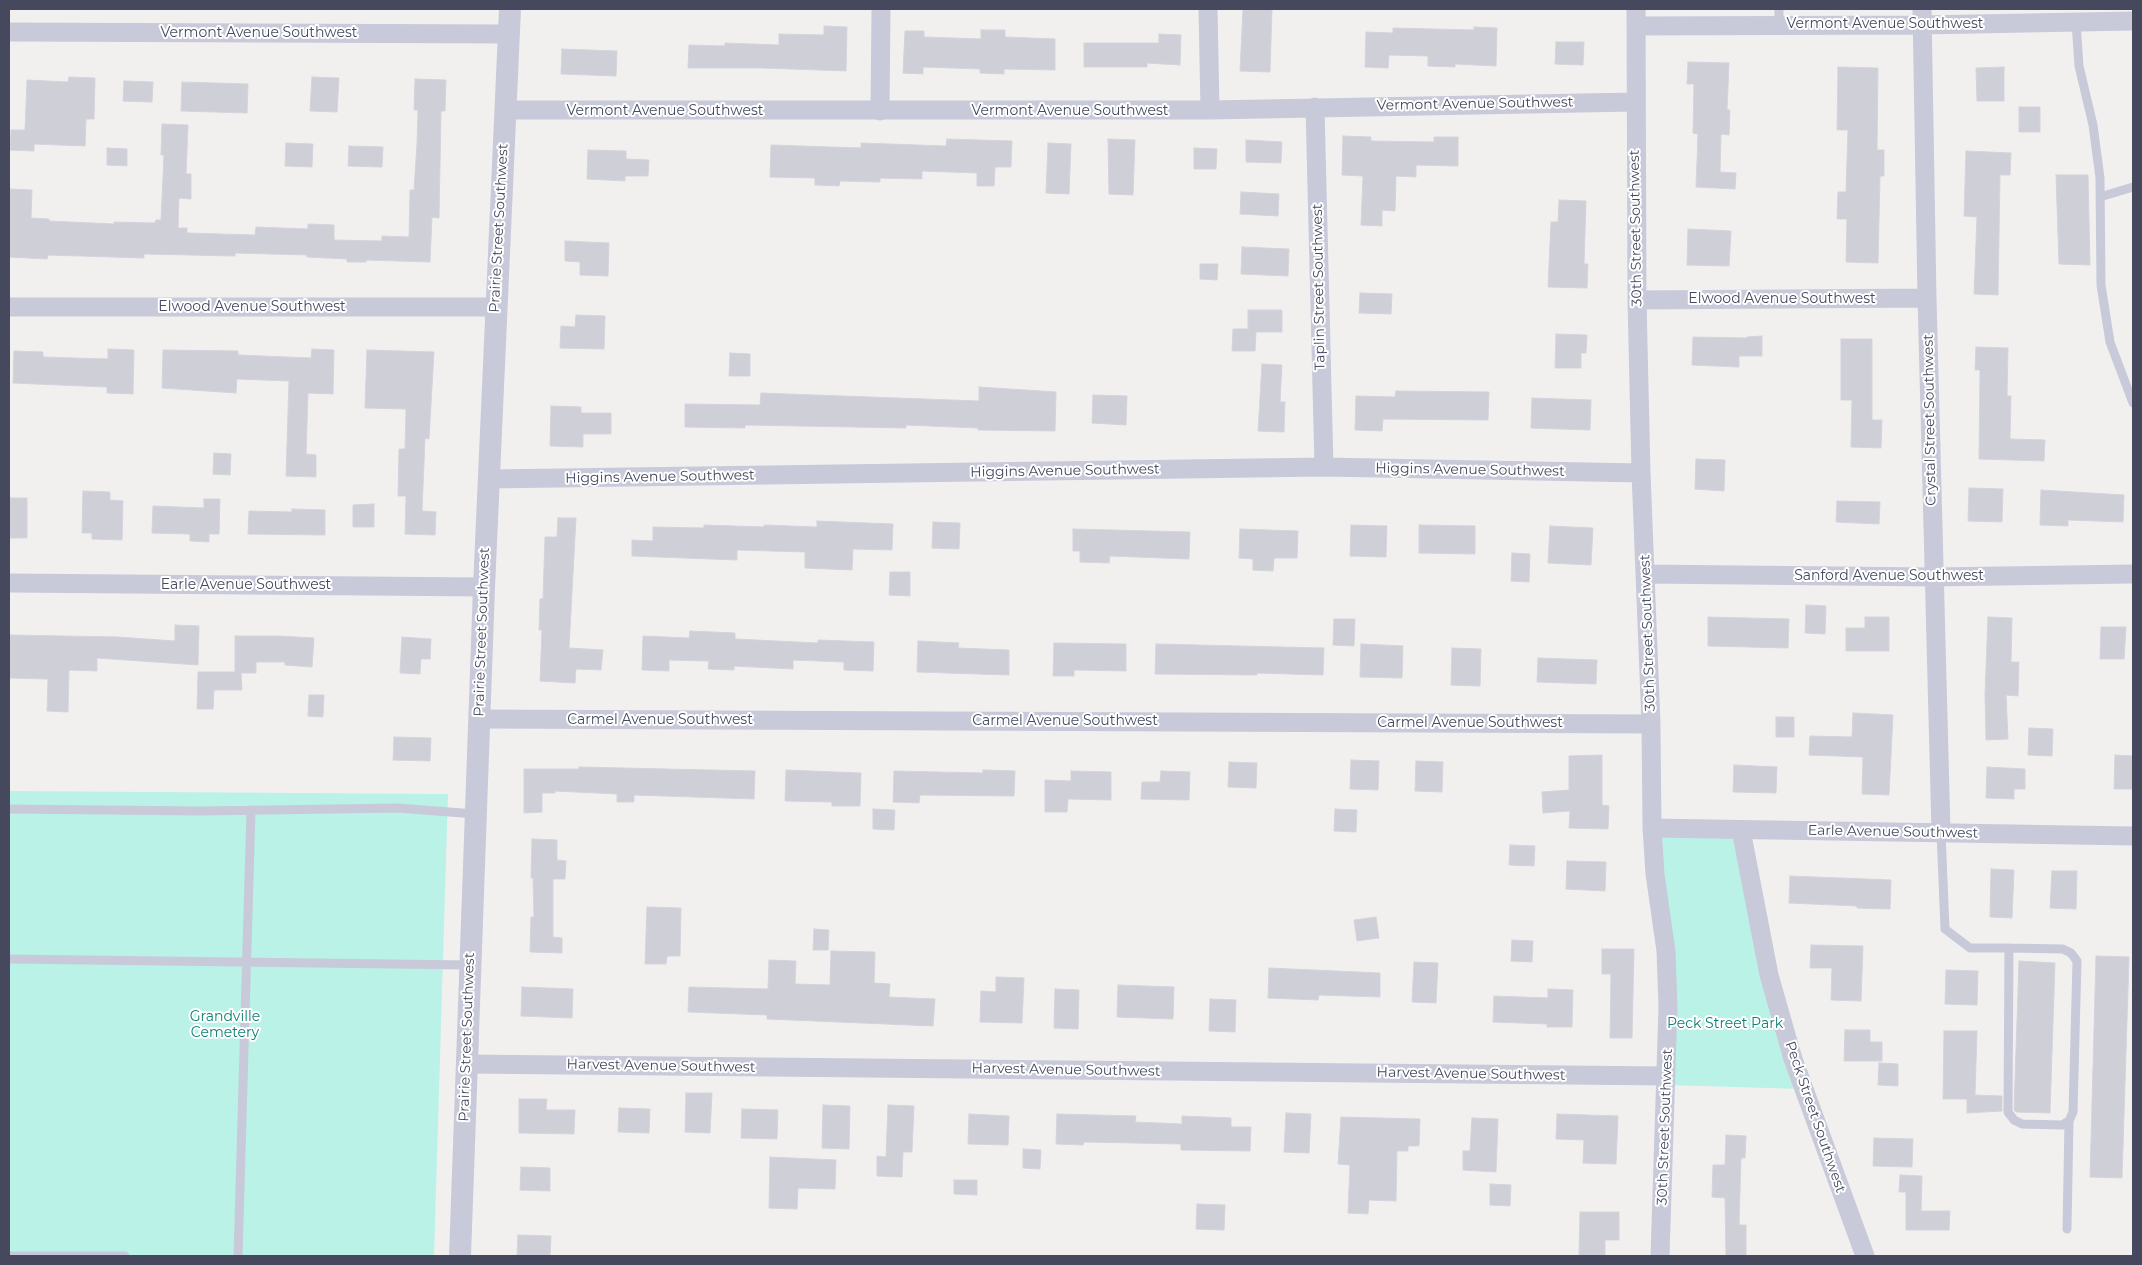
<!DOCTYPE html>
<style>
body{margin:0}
#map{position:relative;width:2142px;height:1265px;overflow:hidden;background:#f2f0ef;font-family:Montserrat,sans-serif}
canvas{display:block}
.frame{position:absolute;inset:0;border:10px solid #46495e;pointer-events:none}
</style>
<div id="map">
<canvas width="2142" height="1265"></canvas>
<div class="frame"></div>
</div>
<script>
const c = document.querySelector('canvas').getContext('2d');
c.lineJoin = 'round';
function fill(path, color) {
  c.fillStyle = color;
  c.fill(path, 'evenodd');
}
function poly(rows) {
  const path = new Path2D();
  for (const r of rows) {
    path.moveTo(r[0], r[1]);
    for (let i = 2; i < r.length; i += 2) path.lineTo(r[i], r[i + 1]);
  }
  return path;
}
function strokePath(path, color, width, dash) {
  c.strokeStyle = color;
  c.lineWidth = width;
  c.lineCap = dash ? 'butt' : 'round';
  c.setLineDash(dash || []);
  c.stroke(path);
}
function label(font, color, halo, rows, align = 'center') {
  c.font = font + ' Montserrat,sans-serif';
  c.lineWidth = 4;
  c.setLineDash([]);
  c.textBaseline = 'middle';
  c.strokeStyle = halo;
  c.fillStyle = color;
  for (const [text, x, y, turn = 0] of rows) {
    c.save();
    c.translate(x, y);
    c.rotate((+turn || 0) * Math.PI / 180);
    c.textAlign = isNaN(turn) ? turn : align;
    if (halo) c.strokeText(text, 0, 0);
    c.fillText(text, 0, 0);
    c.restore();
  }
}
const green = poly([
 [9,791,448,794,434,1256,9,1256],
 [1652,828,1741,830,1803,1089,1666,1085]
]);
const building = poly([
 [1243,9,1272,9,1270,72,1240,71,1243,9],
 [824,26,847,27,846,71,763,68,688,68,689,45,725,46,725,43,779,45,779,34,824,35,824,26],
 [1474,27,1497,28,1496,66,1455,64,1455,67,1428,66,1428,56,1389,55,1388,68,1365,67,1366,32,1393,33,1393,28,1474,30,1474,27],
 [981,30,1005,30,1005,37,1055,39,1055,70,1004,69,1004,74,980,73,980,69,923,67,923,74,903,73,905,31,924,31,924,37,981,39,981,30],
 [1159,34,1181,35,1180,65,1147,63,1147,67,1084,67,1084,43,1159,43,1159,34],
 [1556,42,1584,42,1583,65,1555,64,1556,42],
 [562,49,617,51,616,76,561,74,562,49],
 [1688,62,1729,63,1727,110,1730,110,1729,135,1721,134,1720,172,1736,173,1735,189,1696,187,1698,134,1693,133,1694,84,1687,84,1688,62],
 [1838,67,1878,68,1877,150,1884,150,1884,176,1880,176,1878,263,1846,262,1847,219,1837,219,1838,192,1846,192,1848,130,1837,130,1838,67],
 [2004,67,2004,101,1977,101,1976,68,2004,67],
 [69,77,95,78,94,119,86,119,85,146,34,144,34,151,10,150,11,130,25,130,27,80,68,82,69,77],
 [312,77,339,78,337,112,310,111,312,77],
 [415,79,446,80,445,111,441,111,439,218,432,217,430,262,366,260,366,262,347,262,347,259,307,257,307,255,235,253,235,256,144,254,144,258,48,255,47,259,9,257,10,189,32,190,31,218,49,219,49,221,114,224,114,222,155,223,156,220,161,220,164,155,161,155,162,124,188,125,186,174,191,174,191,199,179,198,178,228,187,228,187,233,255,235,256,227,308,229,308,224,334,225,334,240,382,241,382,236,409,237,410,190,414,190,417,144,418,110,414,110,415,79],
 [124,81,153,82,152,102,123,101,124,81],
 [182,82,248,84,247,113,181,111,182,82],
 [2019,107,2040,107,2040,132,2019,132,2019,107],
 [1343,136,1371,137,1371,141,1434,142,1434,137,1458,137,1458,166,1416,165,1416,177,1396,176,1395,211,1382,210,1382,226,1361,225,1363,176,1342,175,1343,136],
 [947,139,1012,141,1011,167,995,167,994,186,977,186,977,173,922,171,922,179,880,178,880,182,840,181,839,186,815,185,815,178,770,177,771,145,861,148,861,143,946,146,947,139],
 [1108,139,1135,140,1133,195,1109,194,1108,139],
 [1246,140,1282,142,1281,163,1246,162,1246,140],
 [286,143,313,144,312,167,285,166,286,143],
 [1048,143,1071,144,1069,194,1046,193,1048,143],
 [349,146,383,147,382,167,348,166,349,146],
 [107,148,127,149,127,166,107,165,107,148],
 [1194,148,1217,149,1216,169,1194,169,1194,148],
 [588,150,626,151,626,159,649,160,648,176,625,176,625,181,587,179,588,150],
 [1966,151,2011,153,2010,175,2000,175,1998,295,1974,294,1977,217,1964,216,1966,151],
 [2056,175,2088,175,2090,265,2059,264,2056,175],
 [1241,192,1279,194,1278,216,1240,214,1241,192],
 [1559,200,1586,201,1584,264,1588,264,1587,288,1548,287,1551,222,1558,222,1559,200],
 [1688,229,1731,231,1729,266,1687,265,1688,229],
 [565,241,609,243,608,276,580,275,580,262,565,261,565,241],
 [1242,247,1289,249,1288,276,1241,274,1242,247],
 [1200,264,1218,264,1217,280,1200,279,1200,264],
 [1360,293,1392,294,1391,314,1359,313,1360,293],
 [1248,310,1282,310,1282,332,1256,332,1255,351,1232,351,1233,329,1248,329,1248,310],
 [576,315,605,316,604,349,560,348,561,326,575,327,576,315],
 [1556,334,1587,335,1586,353,1581,353,1581,368,1555,368,1556,334],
 [1762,336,1762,356,1739,356,1739,367,1692,365,1693,337,1747,338,1747,337,1762,336],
 [1841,339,1872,339,1872,420,1882,420,1881,448,1851,447,1852,400,1841,400,1841,339],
 [1976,347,2008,348,2007,396,2011,396,2010,439,2045,440,2044,461,1979,459,1980,370,1975,370,1976,347],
 [108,349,134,350,133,394,107,393,107,387,13,383,14,351,43,352,43,357,108,359,108,349],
 [312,349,334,350,333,394,308,393,306,454,316,455,316,477,286,476,289,381,237,379,236,393,162,388,163,350,238,351,238,355,311,358,312,349],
 [367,350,434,352,429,439,425,438,422,511,436,512,435,535,405,534,406,496,398,496,399,449,405,449,406,409,365,408,367,350],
 [730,353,750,354,750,376,729,376,730,353],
 [1262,364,1282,365,1280,402,1285,402,1284,432,1258,431,1262,364],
 [979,387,1056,392,1055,431,978,430,978,428,906,425,906,428,745,425,745,428,685,427,685,404,760,405,761,393,979,401,979,387],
 [1396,391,1489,392,1488,420,1383,419,1382,431,1355,430,1356,396,1395,397,1396,391],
 [1093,395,1127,396,1126,425,1092,423,1093,395],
 [1532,398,1591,400,1590,430,1531,428,1532,398],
 [551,406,581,407,581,413,611,413,611,434,583,434,583,447,550,446,551,406],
 [214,453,231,454,230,475,213,474,214,453],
 [1696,459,1725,460,1724,491,1695,489,1696,459],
 [1969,488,2003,489,2002,522,1968,521,1969,488],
 [2041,490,2124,495,2123,522,2068,520,2068,526,2040,525,2041,490],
 [83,491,110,492,110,500,123,501,122,540,92,539,92,533,82,533,83,491],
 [9,498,27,498,27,538,9,538,9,498],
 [204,499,220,499,219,534,209,534,209,542,190,541,190,534,152,533,153,506,204,508,204,499],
 [1837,501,1880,502,1879,524,1836,522,1837,501],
 [374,504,374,527,353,527,353,505,374,504],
 [292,509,325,510,325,535,248,534,249,511,292,512,292,509],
 [558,518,576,518,569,648,603,650,601,670,576,669,575,683,540,681,542,630,539,630,540,599,543,599,545,537,557,537,558,518],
 [817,521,893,524,892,550,853,549,852,570,805,568,805,552,737,550,737,560,632,556,632,540,653,541,653,527,704,528,704,525,764,527,764,525,817,527,817,521],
 [933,522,960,523,959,549,932,548,933,522],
 [1351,525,1387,526,1386,557,1350,556,1351,525],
 [1419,525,1475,526,1475,554,1419,553,1419,525],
 [1550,526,1593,528,1591,565,1548,563,1550,526],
 [1073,529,1190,532,1189,559,1110,556,1109,563,1080,562,1080,551,1073,551,1073,529],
 [1240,529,1298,531,1297,558,1274,558,1273,571,1253,570,1253,559,1239,558,1240,529],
 [1512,553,1530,554,1529,582,1511,581,1512,553],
 [890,572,910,572,910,596,889,595,890,572],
 [1806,605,1826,606,1825,634,1805,633,1806,605],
 [1708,617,1789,619,1788,648,1708,646,1708,617],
 [1865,617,1889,617,1889,651,1846,651,1846,628,1865,628,1865,617],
 [1988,617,2012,618,2011,662,2019,662,2018,696,2006,695,2008,739,1986,740,1985,695,1988,617],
 [1334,619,1355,619,1354,646,1333,645,1334,619],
 [175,625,199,626,198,665,97,658,97,671,69,670,68,712,47,711,48,679,9,678,9,635,118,637,175,641,175,625],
 [2101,627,2126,627,2124,659,2100,659,2101,627],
 [690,631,735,633,735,639,818,643,818,640,874,642,873,671,844,670,844,662,793,660,793,669,734,666,734,670,708,669,709,661,669,660,669,671,642,670,643,636,689,638,690,631],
 [235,636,279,636,314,638,312,667,285,665,285,662,256,662,256,673,241,673,242,690,214,690,213,709,197,709,198,672,235,672,235,636],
 [402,637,431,639,430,659,421,659,420,674,400,673,402,637],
 [918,641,959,643,958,648,1009,650,1009,675,917,672,918,641],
 [1054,643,1126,644,1126,671,1074,670,1074,676,1053,676,1054,643],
 [1156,644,1324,648,1323,675,1257,673,1257,675,1155,674,1156,644],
 [1361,644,1403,646,1402,678,1360,677,1361,644],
 [1452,648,1481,649,1480,686,1451,685,1452,648],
 [1538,658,1597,660,1596,684,1537,682,1538,658],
 [309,695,324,695,323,717,308,716,309,695],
 [1853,713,1893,715,1889,795,1862,794,1863,757,1809,755,1810,736,1852,737,1853,713],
 [1776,717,1794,717,1794,737,1776,737,1776,717],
 [2029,728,2053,729,2052,756,2028,755,2029,728],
 [394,737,431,738,430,761,393,760,394,737],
 [1602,755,1602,805,1609,806,1608,829,1569,828,1570,811,1543,813,1542,792,1569,790,1569,756,1602,755],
 [2115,755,2133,756,2133,789,2114,789,2115,755],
 [1351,760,1379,761,1378,790,1350,789,1351,760],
 [1416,761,1443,762,1442,792,1415,791,1416,761],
 [1229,762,1257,763,1256,788,1228,787,1229,762],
 [1734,765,1777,767,1776,793,1733,792,1734,765],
 [579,767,755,771,754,799,634,795,634,802,617,802,617,794,555,791,555,793,542,793,542,812,524,813,524,769,579,769,579,767],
 [1987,767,2025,769,2025,789,2014,789,2014,799,1986,798,1987,767],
 [786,770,861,773,860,806,832,806,832,802,785,801,786,770],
 [983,770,1015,771,1014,796,920,795,919,803,893,802,894,771,983,773,983,770],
 [1071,771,1111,772,1111,800,1068,799,1067,812,1045,812,1045,780,1071,781,1071,771],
 [1161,771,1190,772,1189,800,1141,799,1142,782,1160,782,1161,771],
 [873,809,895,810,894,830,873,829,873,809],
 [1335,809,1357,810,1356,832,1334,831,1335,809],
 [532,839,557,840,557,860,566,861,565,879,553,879,553,937,562,938,562,953,530,952,531,917,534,917,533,878,531,878,532,839],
 [1510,845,1535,846,1534,866,1509,865,1510,845],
 [1567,861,1606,862,1605,891,1566,889,1567,861],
 [1991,869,2014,870,2012,918,1990,917,1991,869],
 [2052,871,2077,871,2076,909,2050,908,2052,871],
 [1790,876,1891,880,1890,909,1857,908,1857,906,1789,903,1790,876],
 [647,907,681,908,680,956,667,956,666,964,645,964,647,907],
 [1376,917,1379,938,1357,941,1354,920,1376,917],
 [814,929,829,930,828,950,813,950,814,929],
 [1512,940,1533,941,1532,962,1511,961,1512,940],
 [1811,945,1863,946,1861,1001,1831,1000,1832,968,1810,968,1811,945],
 [1602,949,1634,949,1632,1038,1610,1038,1611,974,1602,974,1602,949],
 [831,951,875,952,874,983,890,984,889,997,935,999,933,1026,767,1019,767,1015,688,1012,689,987,768,989,769,960,796,961,795,984,830,985,831,951],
 [2096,956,2129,957,2122,1178,2090,1177,2096,956],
 [2019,961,2055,963,2050,1113,2016,1112,2014,1110,2019,961],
 [1414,962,1438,963,1436,1003,1412,1002,1414,962],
 [1269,968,1380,973,1380,997,1319,995,1318,1000,1268,998,1269,968],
 [1946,970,1978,971,1977,1005,1945,1004,1946,970],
 [996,977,1024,978,1022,1023,980,1022,981,991,996,992,996,977],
 [1118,985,1174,987,1173,1019,1117,1017,1118,985],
 [522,987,573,989,572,1018,521,1016,522,987],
 [1055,989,1079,990,1078,1029,1054,1028,1055,989],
 [1548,989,1573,990,1572,1027,1547,1027,1547,1024,1493,1022,1494,996,1548,998,1548,989],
 [1210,999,1236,1000,1235,1032,1209,1031,1210,999],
 [1845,1030,1870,1030,1870,1042,1882,1042,1882,1061,1844,1061,1845,1030],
 [1944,1031,1977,1031,1975,1095,2002,1096,2002,1111,1967,1113,1967,1099,1943,1099,1944,1031],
 [1879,1063,1898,1064,1898,1086,1878,1085,1879,1063],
 [686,1093,712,1093,710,1133,685,1132,686,1093],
 [519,1099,547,1099,546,1110,575,1110,574,1134,519,1133,519,1099],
 [823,1105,850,1106,849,1149,822,1148,823,1105],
 [888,1105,914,1106,912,1152,903,1152,902,1177,877,1176,877,1156,886,1157,888,1105],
 [619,1108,650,1109,649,1133,618,1132,619,1108],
 [742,1109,778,1110,777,1139,741,1138,742,1109],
 [1286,1113,1311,1114,1309,1153,1284,1152,1286,1113],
 [969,1114,1009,1116,1008,1145,968,1144,969,1114],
 [1057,1114,1136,1116,1135,1122,1182,1124,1182,1116,1231,1118,1231,1127,1251,1127,1250,1151,1181,1150,1181,1144,1135,1143,1084,1142,1083,1145,1056,1144,1057,1114],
 [1557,1114,1618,1116,1616,1164,1583,1163,1584,1140,1556,1139,1557,1114],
 [1341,1117,1420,1119,1419,1146,1408,1146,1408,1151,1397,1151,1396,1201,1369,1200,1368,1214,1348,1213,1350,1165,1338,1164,1341,1117],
 [1472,1118,1498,1119,1496,1172,1463,1170,1463,1151,1470,1151,1472,1118],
 [1726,1135,1746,1136,1745,1158,1741,1158,1739,1225,1746,1225,1746,1256,1726,1256,1725,1198,1712,1197,1713,1165,1725,1165,1726,1135],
 [1874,1138,1913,1139,1912,1167,1873,1166,1874,1138],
 [1023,1149,1041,1150,1040,1169,1023,1168,1023,1149],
 [770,1157,836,1160,835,1189,798,1188,797,1209,769,1208,770,1157],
 [521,1167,550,1168,550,1191,520,1190,521,1167],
 [1900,1175,1922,1176,1921,1211,1950,1211,1949,1230,1906,1230,1906,1192,1899,1192,1900,1175],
 [954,1180,977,1180,977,1195,954,1194,954,1180],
 [1490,1184,1511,1185,1510,1206,1490,1205,1490,1184],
 [1197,1204,1225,1205,1224,1230,1196,1229,1197,1204],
 [1580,1212,1619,1212,1619,1240,1605,1240,1605,1256,1579,1256,1580,1212],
 [518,1235,551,1236,550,1256,517,1256,518,1235]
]);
const service = poly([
 [1779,9,1779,25],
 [2076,22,2079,66,2093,125,2100,178,2101,285,2110,342,2133,403],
 [2100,197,2133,187],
 [9,809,201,811,398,808,475,814],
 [1941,832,1945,929,1970,948,2009,948,2063,949,2071,953,2077,961,2073,1112,2069,1121,2062,1125,2022,1124,2014,1120,2008,1112,2009,948],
 [9,959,469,965],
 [2067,1229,2069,1121],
 [9,1256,125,1256],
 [238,1256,251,810]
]);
const minor = poly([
 [1208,9,1210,110],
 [1636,9,1637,300,1641,473,1651,724,1652,828,1655,874,1666,951,1668,1007,1660,1256],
 [1922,9,1927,298,1941,832],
 [1636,26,1922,25,2133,21],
 [9,32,509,34],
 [1315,107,1324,467],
 [505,110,1210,110,1635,102],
 [880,111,881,9],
 [1637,300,1927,298],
 [9,307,496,307],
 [489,479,1324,467,1641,473],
 [1645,574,1934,577,2133,574],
 [9,583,484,587],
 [479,719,1651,724],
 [1652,828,2133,836],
 [1741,830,1769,975,1793,1059,1865,1256],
 [466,1064,1666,1076]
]);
const tertiary = poly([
 [460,1256,484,587,510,9]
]);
const streetNames = [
 ["Vermont Avenue Southwest",1885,24],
 ["Vermont Avenue Southwest",259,33],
 ["Vermont Avenue Southwest",1475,104,-1],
 ["Vermont Avenue Southwest",665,111],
 ["Vermont Avenue Southwest",1070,111],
 ["Prairie Street Southwest",499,228,-87],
 ["30th Street Southwest",1636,228,-91],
 ["Taplin Street Southwest",1319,287,-91],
 ["Elwood Avenue Southwest",1782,299],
 ["Elwood Avenue Southwest",252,307],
 ["Crystal Street Southwest",1930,420,-91],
 ["Higgins Avenue Southwest",1470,470,1],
 ["Higgins Avenue Southwest",1065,471,-1],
 ["Higgins Avenue Southwest",660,477,-1],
 ["Sanford Avenue Southwest",1889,576],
 ["Earle Avenue Southwest",246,585],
 ["Prairie Street Southwest",482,632,-88],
 ["30th Street Southwest",1648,633,-92],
 ["Carmel Avenue Southwest",660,720],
 ["Carmel Avenue Southwest",1065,721],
 ["Carmel Avenue Southwest",1470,723],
 ["Earle Avenue Southwest",1893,832,1],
 ["Prairie Street Southwest",467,1037,-88],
 ["Harvest Avenue Southwest",661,1066,1],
 ["Harvest Avenue Southwest",1066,1070,1],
 ["Harvest Avenue Southwest",1471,1074,1],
 ["Peck Street Southwest",1815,1117,71],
 ["30th Street Southwest",1665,1127,-88]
];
const parkNames = [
 ["Grandville",225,1017],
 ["Cemetery",225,1033],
 ["Peck Street Park",1725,1024]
];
fill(green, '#baf2e7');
fill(building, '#cfcfd7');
strokePath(building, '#d4d3db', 1);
strokePath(service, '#c8cada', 9);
strokePath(minor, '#c8cada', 19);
strokePath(tertiary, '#c8cada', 22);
label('14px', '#46495e', '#fff', streetNames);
label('14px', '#108075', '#fff', parkNames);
</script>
